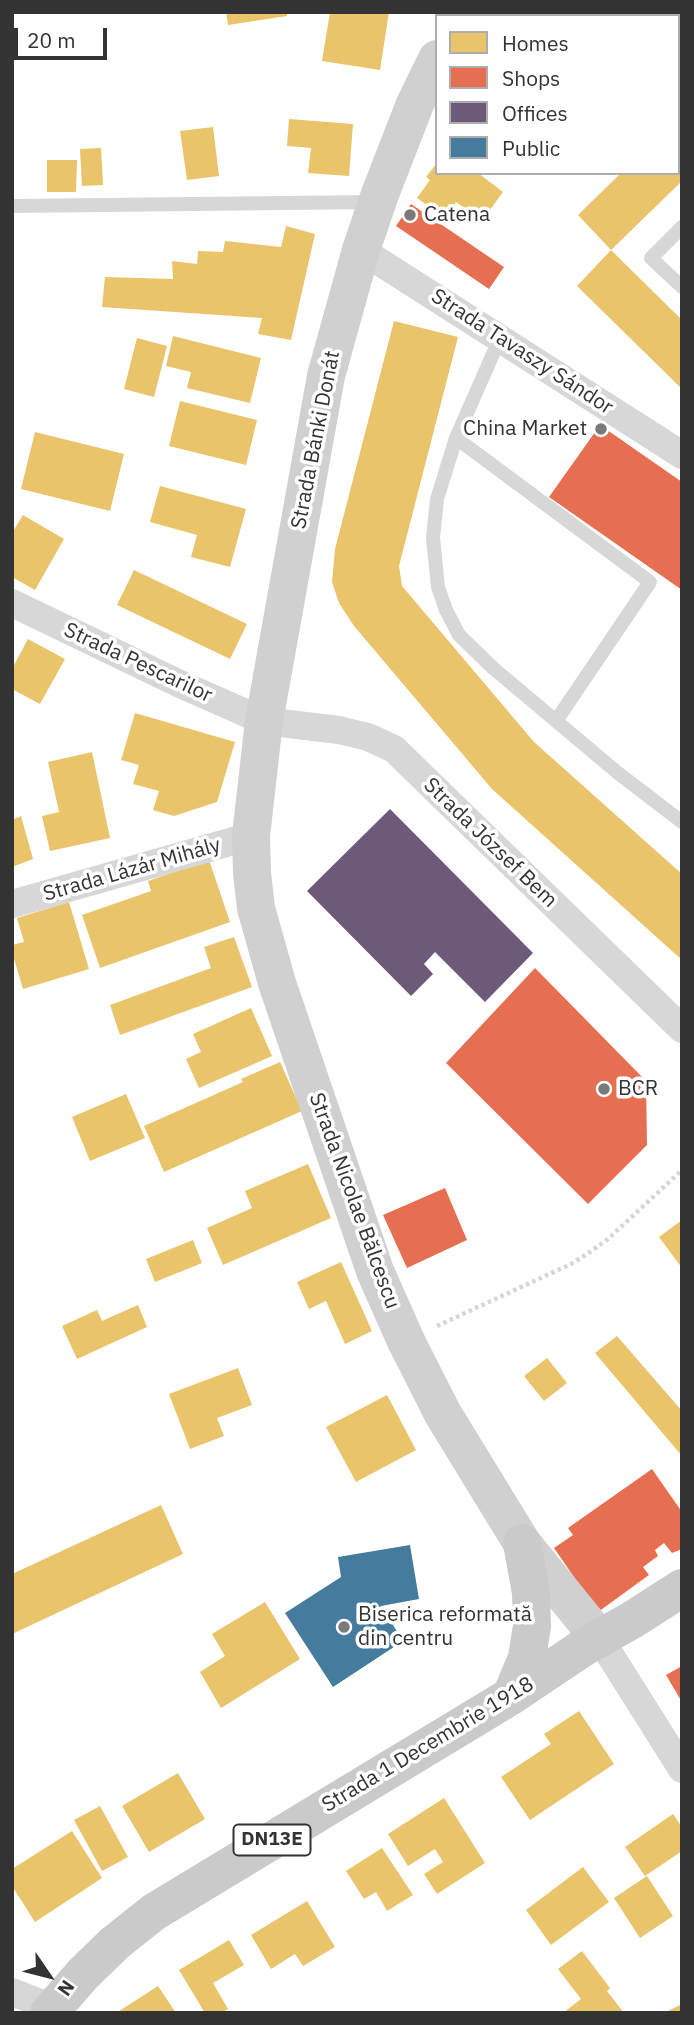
<!DOCTYPE html>
<meta charset="utf-8">
<style>
body{margin:0}
#map{position:relative;width:694px;height:2025px;overflow:hidden;background:#fff;font-family:"IBM Plex Sans",sans-serif}
canvas{display:block}
.frame{position:absolute;inset:0;border:14px solid #333;pointer-events:none}
.legend{position:absolute;left:435px;top:14px;width:245px;height:161px;box-sizing:border-box;background:#fff;border:2px solid #adadad;margin:0;padding:9px 12px;list-style:none;font-size:21px;color:#333}
.legend li{display:flex;align-items:center;gap:14px;height:35px}
.legend b{width:35px;border:2px solid #adadad}
.north{position:absolute;left:14px;top:1941px;width:70px;height:70px;-webkit-text-stroke:5px #fff;paint-order:stroke;rotate:125deg;font-size:19px;font-weight:700;line-height:28px;text-align:center;color:#333}
.north::after{content:'';display:block;margin:auto;width:24px;height:32px;background:#333;clip-path:polygon(50% 0,100% 100%,50% 72%,0 100%)}
.scale{position:absolute;left:14px;top:28px;width:93px;height:32px;box-sizing:border-box;border:4px solid #333;border-top:0;padding-left:9px;font-size:21px;line-height:24px;white-space:nowrap;color:#333;-webkit-text-stroke:5px #fff;paint-order:stroke}
</style>
<div id="map">
<canvas width="694" height="2025"></canvas>
<div class="frame"></div>
<ul class="legend">
<li><b style="height:19px;background:#e9c46a"></b>Homes</li>
<li><b style="height:19px;background:#e76f51"></b>Shops</li>
<li><b style="height:19px;background:#6d597a"></b>Offices</li>
<li><b style="height:19px;background:#457b9d"></b>Public</li>
</ul>
<div class="north">N</div>
<div class="scale">20 m</div>
</div>
<script>
const c = document.querySelector('canvas').getContext('2d');
c.lineJoin = 'round';
function fill(path, color) {
  c.fillStyle = color;
  c.fill(path, 'evenodd');
}
function poly(rows) {
  const path = new Path2D();
  for (const r of rows) {
    path.moveTo(r[0], r[1]);
    for (let i = 2; i < r.length; i += 2) path.lineTo(r[i], r[i + 1]);
  }
  return path;
}
function strokePath(path, color, width, dash) {
  c.strokeStyle = color;
  c.lineWidth = width;
  c.lineCap = dash ? 'butt' : 'round';
  c.setLineDash(dash || []);
  c.stroke(path);
}
function label(font, color, halo, rows, align = 'center') {
  c.font = font + ' "IBM Plex Sans",sans-serif';
  c.lineWidth = 7;
  c.setLineDash([]);
  c.textBaseline = 'middle';
  c.strokeStyle = halo;
  c.fillStyle = color;
  for (const [text, x, y, turn = 0] of rows) {
    c.save();
    c.translate(x, y);
    c.rotate((+turn || 0) * Math.PI / 180);
    c.textAlign = isNaN(turn) ? turn : align;
    if (halo) c.strokeText(text, 0, 0);
    c.fillText(text, 0, 0);
    c.restore();
  }
}
const homes = poly([
 [226,12,287,12,287,16,228,25],
 [330,12,389,12,380,70,322,61],
 [568,12,635,12,632,16,565,16],
 [682,115,682,181,611,250,578,215,621,173,678,173,678,118],
 [289,119,353,124,349,176,308,173,311,148,287,146],
 [213,127,219,176,187,180,180,131],
 [101,148,103,185,82,186,80,149],
 [47,160,77,160,76,192,47,192],
 [437,163,437,173,478,173,503,192,482,221,456,202,445,218,417,198,430,180,426,177],
 [286,226,315,234,291,340,258,334,262,318,102,307,105,277,173,279,172,261,197,264,198,251,223,252,225,241,281,247],
 [611,250,682,320,682,389,577,286],
 [394,321,458,337,399,566,402,586,534,742,682,874,682,960,492,789,354,626,339,603,332,582,335,549],
 [173,336,261,358,250,403,187,388,191,372,166,366],
 [137,338,167,346,154,397,124,389],
 [180,401,257,420,246,465,169,446],
 [35,432,124,454,110,511,21,489],
 [160,486,246,509,230,567,191,557,197,535,150,522],
 [23,515,64,539,35,590,12,577,12,533],
 [134,570,247,624,230,659,117,605],
 [28,639,65,659,40,704,12,689,12,669],
 [135,713,235,742,217,802,174,816,153,810,159,791,133,784,139,765,121,760],
 [92,752,110,838,50,851,42,816,59,812,48,762],
 [21,816,33,859,12,867,12,820],
 [209,860,230,922,100,968,82,915,151,891,148,881],
 [69,902,89,969,23,989,12,952,12,945,24,942,17,918],
 [234,937,252,987,120,1035,110,1005,211,968,204,947],
 [251,1008,272,1056,199,1088,186,1059,201,1052,193,1034],
 [280,1062,302,1111,164,1172,144,1126,243,1082,241,1079],
 [126,1094,145,1138,90,1161,72,1117],
 [308,1164,331,1218,223,1265,207,1228,252,1208,245,1191],
 [682,1220,682,1268,659,1237],
 [193,1240,202,1263,155,1282,146,1259],
 [341,1262,372,1331,345,1344,326,1301,309,1309,297,1282],
 [138,1305,147,1327,77,1359,62,1326,97,1310,102,1321],
 [617,1336,682,1411,682,1456,595,1353],
 [547,1358,567,1383,544,1401,524,1376],
 [238,1368,252,1405,217,1418,224,1436,190,1449,169,1394],
 [387,1395,416,1450,356,1482,326,1427],
 [161,1505,183,1554,12,1634,12,1574],
 [265,1602,300,1659,221,1708,200,1672,225,1656,212,1634],
 [579,1711,614,1764,530,1820,501,1777,551,1744,544,1734],
 [178,1773,205,1819,149,1852,122,1806],
 [444,1798,485,1863,437,1894,424,1874,443,1862,435,1849,408,1866,388,1834],
 [100,1806,128,1857,102,1871,74,1820],
 [673,1814,682,1827,682,1851,645,1876,625,1847],
 [72,1831,102,1878,35,1922,12,1886,12,1869],
 [382,1848,413,1895,387,1911,376,1892,364,1899,346,1871],
 [583,1867,609,1902,551,1945,526,1910],
 [647,1876,673,1916,640,1938,614,1898],
 [307,1901,335,1947,303,1966,295,1954,271,1969,251,1935],
 [229,1940,244,1965,213,1983,228,2009,221,2013,205,2013,179,1970],
 [582,1951,610,1988,607,1991,624,2013,563,2013,581,1999,558,1969],
 [158,1986,176,2013,116,2013],
 [682,2004,682,2013,664,2013]
]);
const shops = poly([
 [411,204,504,267,489,289,396,226],
 [600,425,682,482,682,590,549,497],
 [535,968,646,1081,647,1145,588,1204,446,1063],
 [445,1188,467,1240,407,1268,383,1215],
 [652,1469,682,1512,682,1549,672,1553,664,1543,655,1550,658,1556,643,1567,649,1575,598,1612,554,1548,573,1535,568,1528],
 [682,1666,682,1702,666,1675]
]);
const offices = poly([
 [390,809,533,953,485,1002,435,952,424,964,433,974,411,996,307,891]
]);
const public = poly([
 [410,1545,419,1599,381,1606,403,1641,333,1687,285,1613,341,1577,338,1557]
]);
const path = poly([
 [437,1326,571,1264,590,1252,608,1239,682,1170]
]);
const lane = poly([
 [12,206,375,202],
 [682,227,651,258,682,287],
 [500,338,456,438,437,499,433,538,438,587,446,610,459,635,493,668,618,773,682,822],
 [456,438,650,582,556,721]
]);
const street = poly([
 [361,250,682,455],
 [12,603,180,684,264,721,339,730,368,737,394,749,682,1029],
 [12,904,251,836],
 [600,1639,682,1769],
 [12,1992,53,2008,61,2013]
]);
const secondary = poly([
 [468,16,471,12],
 [437,59,415,104,380,194,361,250,326,376,264,721,251,836,252,873,256,908,277,983,375,1271,406,1341,443,1414,522,1543,600,1639]
]);
const primary = poly([
 [511,1696,527,1658,532,1626,531,1593,522,1543],
 [49,2013,83,1974,115,1943,154,1912,511,1696,584,1647,632,1620,682,1588]
]);
const markers = [
 [410,215,7,"#7a7a7a"],
 [601,429,7,"#7a7a7a"],
 [604,1089,7,"#7a7a7a"],
 [344,1627,7,"#7a7a7a"]
];
const shields = [
 [272,1840,77]
];
const shieldNames = [
 ["DN13E",272,1840]
];
const poiNames = [
 ["Catena",424,215],
 ["China Market",587,429,"right"],
 ["BCR",618,1089],
 ["Biserica reformată",358,1615],
 ["din centru",358,1639]
];
const streetNames = [
 ["Strada Tavaszy Sándor",522,352,33],
 ["Strada Bánki Donát",316,440,-79],
 ["Strada Pescarilor",138,663,25],
 ["Strada József Bem",490,843,44],
 ["Strada Lázár Mihály",132,870,-16],
 ["Strada Nicolae Bălcescu",354,1201,70],
 ["Strada 1 Decembrie 1918",428,1745,-31]
];
fill(homes, '#e9c46a');
fill(shops, '#e76f51');
fill(offices, '#6d597a');
fill(public, '#457b9d');
strokePath(path, '#d6d6d6', 4.5, [3.5, 3.5]);
strokePath(lane, '#d7d7d7', 14);
strokePath(street, '#d7d7d7', 28);
strokePath(secondary, '#d0d0d0', 38);
strokePath(primary, '#cacaca', 38);
for (const [x, y, r, color] of markers) {
  const dot = new Path2D();
  dot.arc(x, y, r, 0, 2 * Math.PI);
  c.fillStyle = color;
  c.fill(dot);
  strokePath(dot, '#fff', 2.5);
}
for (const [x, y, w] of shields) {
  const box = new Path2D();
  box.roundRect(x - w / 2, y - 15.5, w, 31, 5);
  c.fillStyle = '#fff';
  c.fill(box);
  strokePath(box, '#333', 2);
}
label('bold 19px', '#333', null, shieldNames);
label('21px', '#333', '#fff', poiNames, 'left');
label('21px', '#333', '#fff', streetNames);
</script>
